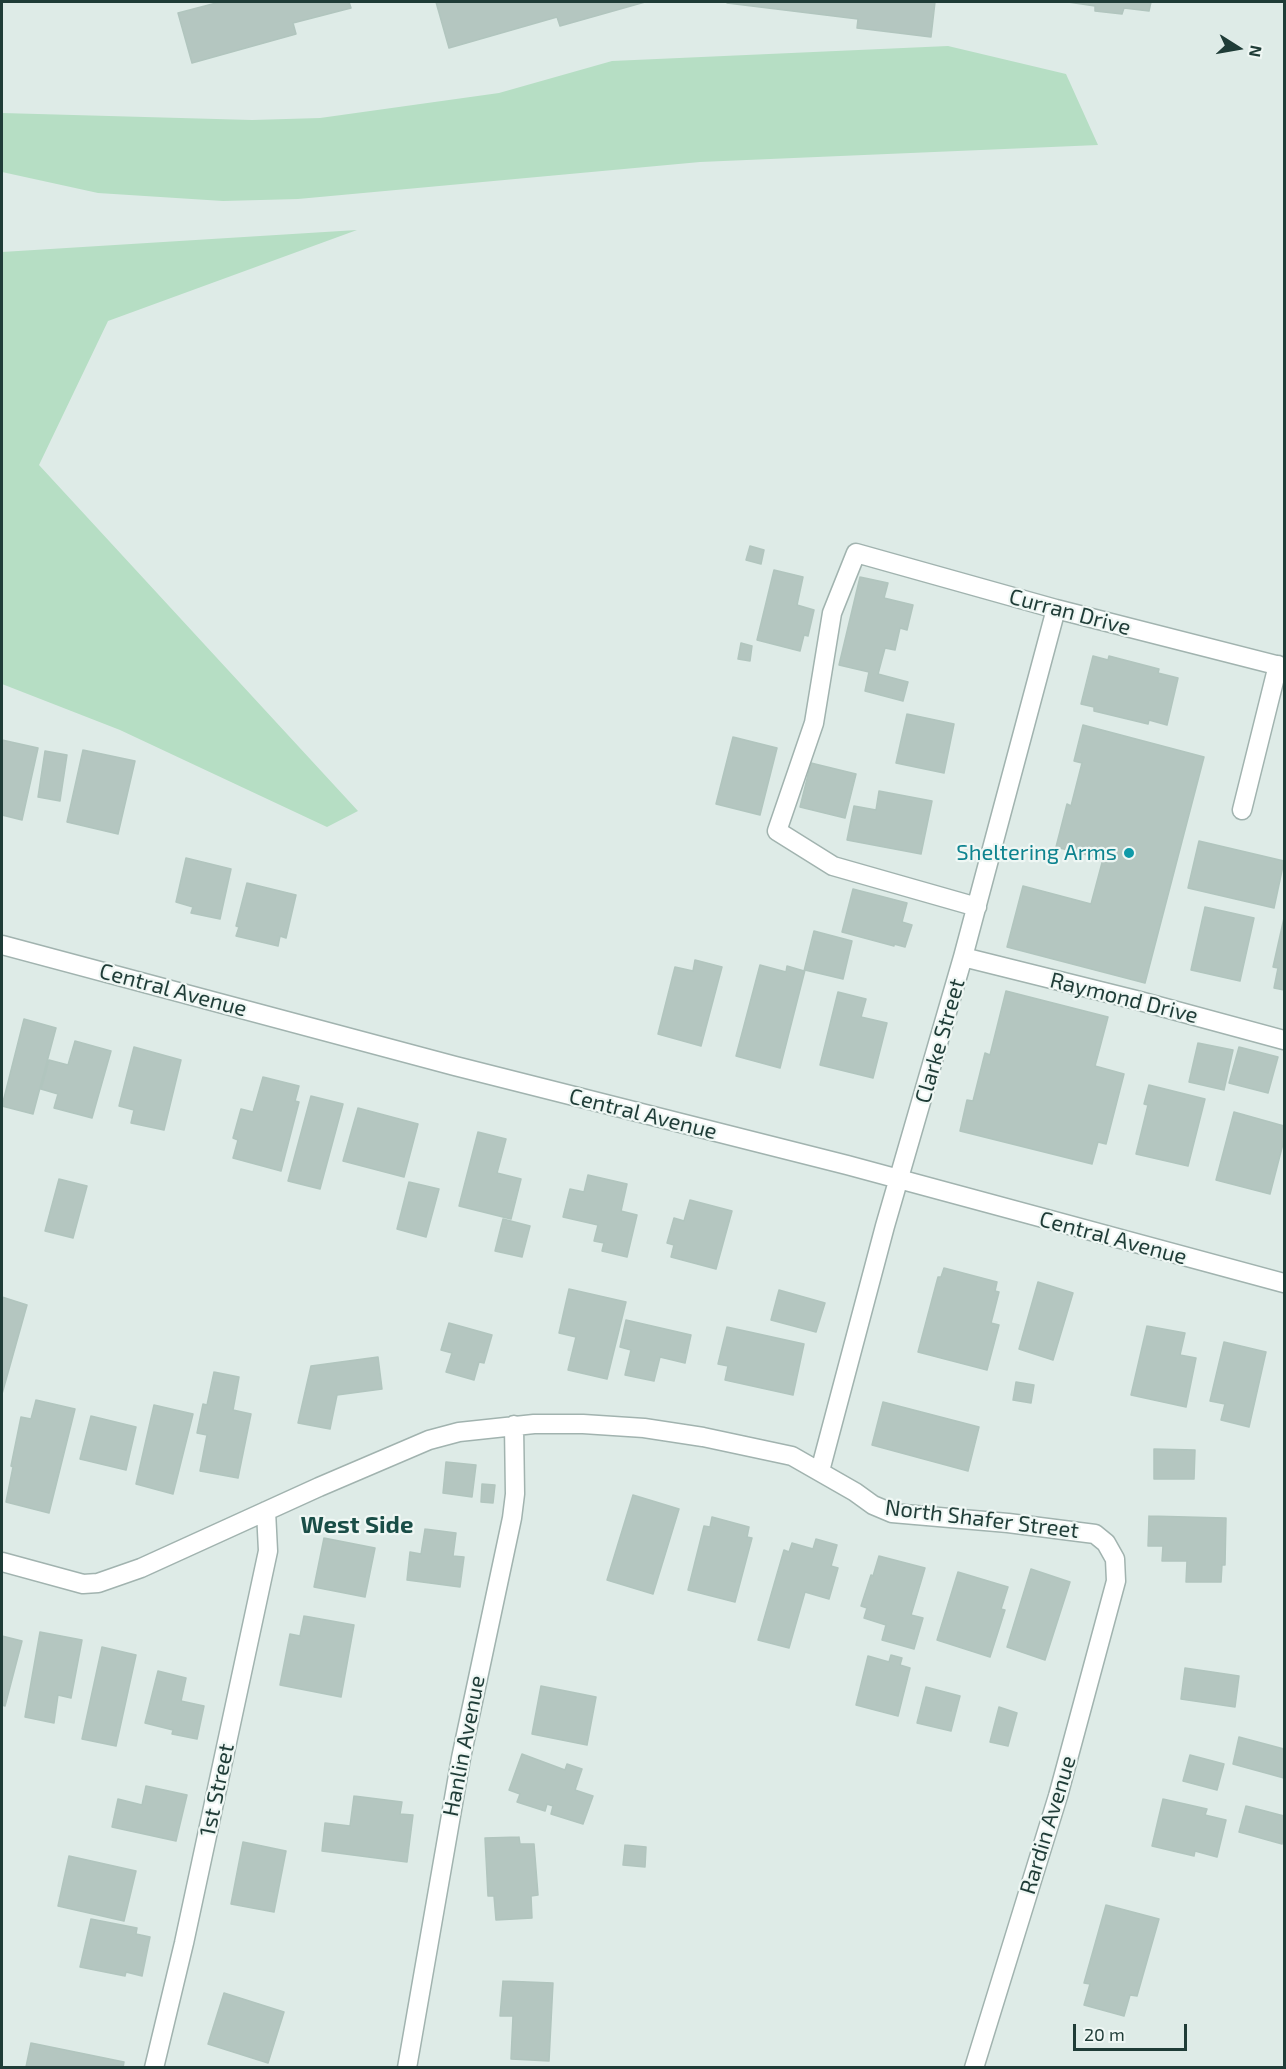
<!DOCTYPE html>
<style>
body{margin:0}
#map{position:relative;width:1286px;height:2069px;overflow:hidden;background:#deebe7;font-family:"Exo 2",sans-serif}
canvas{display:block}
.frame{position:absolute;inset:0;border:3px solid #1f3c37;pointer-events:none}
.north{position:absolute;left:1208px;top:18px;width:60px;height:60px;-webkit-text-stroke:4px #eff7f4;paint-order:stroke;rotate:101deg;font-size:16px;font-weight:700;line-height:24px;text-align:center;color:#1f3c37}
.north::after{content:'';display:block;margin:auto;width:21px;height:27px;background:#1f3c37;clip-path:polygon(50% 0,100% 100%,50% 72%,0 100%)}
.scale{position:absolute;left:1073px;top:2024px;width:114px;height:27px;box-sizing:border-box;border:3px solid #1f3c37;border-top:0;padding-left:8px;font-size:18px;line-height:21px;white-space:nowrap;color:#1f3c37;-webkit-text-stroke:4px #eff7f4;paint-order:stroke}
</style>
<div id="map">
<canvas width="1286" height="2069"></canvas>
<div class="frame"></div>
<div class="north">N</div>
<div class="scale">20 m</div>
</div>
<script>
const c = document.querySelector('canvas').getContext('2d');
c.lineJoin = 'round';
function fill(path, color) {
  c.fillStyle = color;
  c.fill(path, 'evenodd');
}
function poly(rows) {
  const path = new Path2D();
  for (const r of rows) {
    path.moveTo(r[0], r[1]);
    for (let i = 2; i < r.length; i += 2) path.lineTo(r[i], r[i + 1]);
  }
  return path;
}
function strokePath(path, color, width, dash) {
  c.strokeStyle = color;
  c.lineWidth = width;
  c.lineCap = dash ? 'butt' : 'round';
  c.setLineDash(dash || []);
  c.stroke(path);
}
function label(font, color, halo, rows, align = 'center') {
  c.font = font + ' "Exo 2",sans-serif';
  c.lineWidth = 4.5;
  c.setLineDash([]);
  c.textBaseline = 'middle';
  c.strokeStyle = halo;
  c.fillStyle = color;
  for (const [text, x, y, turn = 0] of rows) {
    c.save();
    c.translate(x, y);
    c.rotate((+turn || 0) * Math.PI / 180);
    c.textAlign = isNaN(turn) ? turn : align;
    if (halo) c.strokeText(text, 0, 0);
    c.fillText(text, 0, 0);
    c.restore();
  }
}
const green = poly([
 [948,46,1066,74,1098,145,700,162,298,199,223,201,98,193,2,172,2,113,252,120,320,118,499,93,612,61],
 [357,230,108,321,39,465,358,811,327,827,120,730,2,684,2,252]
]);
const building = poly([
 [220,2,349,2,351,8,293,23,296,34,192,63,178,13,220,2],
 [436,2,645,2,560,26,557,17,449,48,436,2],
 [727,2,935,2,931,37,857,28,858,19,727,3,727,2],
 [1068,2,1151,2,1149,11,1124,8,1122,14,1095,11,1095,6,1068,2],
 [750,546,764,550,761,564,746,560,750,546],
 [774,570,803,577,797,605,814,610,808,636,804,635,800,651,757,640,774,570],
 [860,577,888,583,884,598,913,605,907,630,900,628,895,650,885,648,878,674,908,682,903,701,865,691,869,672,839,665,860,577],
 [741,643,752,646,750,661,738,659,741,643],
 [1093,656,1108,660,1109,656,1159,669,1158,673,1178,678,1167,725,1149,720,1148,724,1094,711,1094,707,1081,704,1093,656],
 [907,714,954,724,944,773,896,763,907,714],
 [1083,725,1204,757,1145,983,1007,947,1023,886,1091,904,1103,859,1056,847,1067,804,1071,806,1082,763,1074,761,1083,725],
 [733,737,777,748,760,815,716,804,733,737],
 [2,740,38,748,22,820,2,815,2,740],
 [83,750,135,761,118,834,67,822,83,750],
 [45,751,67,755,60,801,38,797,45,751],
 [811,763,856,774,845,818,800,807,811,763],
 [879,791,932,801,921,854,847,840,854,806,876,810,879,791],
 [1199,841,1284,861,1274,908,1188,888,1199,841],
 [186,858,231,869,220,919,191,913,193,907,176,902,186,858],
 [247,883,296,895,286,938,280,936,278,946,236,936,239,927,236,926,247,883],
 [853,889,907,903,902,922,912,925,905,947,894,944,894,946,842,932,853,889],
 [1205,907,1254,918,1240,981,1191,970,1205,907],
 [1284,918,1284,990,1274,988,1278,968,1273,967,1284,918],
 [814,931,852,941,843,979,805,970,780,1068,736,1056,760,965,786,972,787,966,804,971,814,931],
 [695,960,722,967,701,1046,658,1034,675,967,693,971,695,960],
 [1006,991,1108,1017,1095,1066,1124,1074,1106,1144,1098,1142,1092,1164,960,1131,967,1100,973,1101,985,1053,990,1055,1006,991],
 [838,992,866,999,861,1017,887,1023,873,1078,820,1065,838,992],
 [24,1019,56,1028,33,1114,2,1106,24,1019],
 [75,1041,111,1051,92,1118,54,1108,58,1094,41,1089,49,1060,68,1065,75,1041],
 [1198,1043,1233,1050,1224,1090,1189,1082,1198,1043],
 [134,1047,181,1060,164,1130,131,1123,134,1110,119,1106,134,1047],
 [1239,1047,1278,1057,1268,1093,1229,1083,1239,1047],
 [263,1077,299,1086,295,1101,299,1102,281,1171,233,1158,238,1140,233,1138,241,1109,253,1112,263,1077],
 [1149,1085,1205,1099,1188,1166,1136,1154,1148,1105,1144,1104,1149,1085],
 [311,1096,343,1104,320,1189,288,1181,311,1096],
 [358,1108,418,1124,404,1177,343,1161,358,1108],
 [1234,1112,1284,1126,1284,1140,1270,1194,1216,1180,1234,1112],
 [478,1132,506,1139,497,1173,521,1179,511,1219,459,1206,478,1132],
 [588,1175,627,1184,621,1211,637,1215,627,1257,602,1251,604,1243,594,1241,598,1225,563,1217,570,1189,584,1192,588,1175],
 [59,1179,87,1186,73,1238,45,1231,59,1179],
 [409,1182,439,1189,426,1237,397,1229,409,1182],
 [690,1200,732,1211,716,1269,671,1257,674,1245,667,1243,674,1218,684,1221,690,1200],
 [503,1219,530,1226,522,1257,495,1251,503,1219],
 [944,1268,997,1282,995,1291,999,1292,991,1323,999,1325,987,1370,918,1352,938,1277,941,1277,944,1268],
 [1038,1282,1073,1293,1053,1360,1019,1349,1038,1282],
 [569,1289,626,1302,607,1379,568,1370,576,1337,559,1333,569,1289],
 [779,1290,825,1303,816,1332,771,1320,779,1290],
 [2,1297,27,1305,2,1394,2,1297],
 [626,1320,691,1335,685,1363,660,1357,654,1381,625,1375,631,1350,620,1347,626,1320],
 [449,1323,492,1335,484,1363,479,1362,474,1380,446,1372,452,1353,441,1350,449,1323],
 [1147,1326,1185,1333,1180,1355,1196,1358,1186,1407,1131,1395,1147,1326],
 [727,1327,804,1344,793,1395,725,1380,728,1366,718,1364,727,1327],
 [1224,1342,1266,1352,1249,1427,1221,1420,1225,1404,1210,1401,1224,1342],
 [378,1357,382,1389,337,1395,330,1429,298,1423,311,1366,378,1357],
 [214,1372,239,1377,233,1410,251,1414,238,1478,200,1471,207,1435,197,1433,203,1404,207,1405,214,1372],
 [1016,1382,1034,1385,1031,1403,1013,1400,1016,1382],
 [36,1400,75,1409,49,1513,6,1502,13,1467,11,1466,21,1417,31,1419,36,1400],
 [883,1402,979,1427,968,1471,872,1445,883,1402],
 [154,1405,193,1414,173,1494,136,1484,154,1405],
 [91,1416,136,1427,126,1470,80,1459,91,1416],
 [1154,1449,1195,1450,1194,1479,1154,1479,1154,1449],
 [446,1462,476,1465,472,1497,443,1493,446,1462],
 [482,1484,495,1485,493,1503,481,1502,482,1484],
 [633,1495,679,1509,653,1594,607,1580,633,1495],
 [1149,1516,1226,1518,1225,1565,1222,1565,1221,1582,1186,1582,1187,1561,1162,1561,1163,1546,1148,1546,1149,1516],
 [712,1517,749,1527,747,1537,752,1538,735,1602,688,1590,704,1526,710,1527,712,1517],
 [425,1529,456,1533,453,1556,464,1557,460,1587,407,1580,410,1552,421,1554,425,1529],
 [324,1538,375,1548,365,1597,314,1587,324,1538],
 [816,1539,837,1545,831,1566,838,1568,829,1599,805,1592,789,1648,758,1640,784,1550,789,1552,792,1543,813,1549,816,1539],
 [879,1556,925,1568,911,1615,923,1618,914,1649,882,1640,886,1625,864,1618,867,1608,861,1606,871,1575,873,1576,879,1556],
 [1031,1569,1070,1582,1045,1660,1007,1647,1031,1569],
 [958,1572,1008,1587,1001,1609,1005,1610,990,1657,937,1640,958,1572],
 [304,1616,354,1625,341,1697,280,1685,290,1634,300,1636,304,1616],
 [40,1632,82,1640,71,1698,58,1695,54,1723,25,1717,40,1632],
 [2,1636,22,1641,5,1706,2,1705,2,1636],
 [102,1647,136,1655,116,1746,82,1739,102,1647],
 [891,1655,902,1658,900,1665,910,1668,898,1716,856,1705,868,1656,889,1662,891,1655],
 [1185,1668,1239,1676,1235,1707,1181,1699,1185,1668],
 [158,1671,186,1678,181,1701,204,1706,197,1739,172,1734,173,1730,145,1723,158,1671],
 [541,1686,596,1697,587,1745,532,1734,541,1686],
 [926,1687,960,1696,951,1731,917,1723,926,1687],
 [999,1707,1017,1713,1008,1746,990,1742,999,1707],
 [1239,1737,1284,1749,1284,1778,1233,1764,1239,1737],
 [522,1754,565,1770,567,1764,582,1769,575,1790,593,1796,583,1824,551,1814,553,1806,547,1804,545,1811,517,1802,520,1794,509,1790,522,1754],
 [1190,1755,1224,1764,1217,1790,1183,1781,1190,1755],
 [146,1786,187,1795,176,1841,112,1827,118,1799,142,1805,146,1786],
 [354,1796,402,1802,400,1814,413,1815,407,1862,322,1851,325,1823,350,1826,354,1796],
 [1163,1799,1207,1809,1205,1815,1226,1820,1217,1857,1195,1851,1194,1856,1152,1846,1163,1799],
 [1246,1806,1284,1816,1284,1833,1282,1844,1239,1832,1246,1806],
 [519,1837,520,1844,534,1844,538,1895,531,1896,532,1918,496,1920,494,1896,488,1896,485,1838,519,1837],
 [243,1842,286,1851,274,1912,231,1904,243,1842],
 [625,1845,646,1847,645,1867,623,1865,625,1845],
 [69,1856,136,1871,124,1921,58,1906,69,1856],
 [1106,1905,1159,1919,1137,1996,1130,1995,1124,2016,1084,2005,1090,1984,1084,1983,1106,1905],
 [91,1919,137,1928,136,1934,150,1937,142,1976,126,1972,125,1976,80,1967,91,1919],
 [503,1981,553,1983,549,2061,511,2059,513,2016,500,2016,503,1981],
 [224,1993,284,2012,268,2063,208,2044,224,1993],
 [31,2043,124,2062,123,2068,26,2067,31,2043]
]);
const minor = poly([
 [1242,810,1278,665],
 [977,907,833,866,777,831,814,723,832,613,856,553,1056,609,1284,667],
 [2,945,455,1066,847,1165,1284,1283],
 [963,957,1136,1000,1284,1040],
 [820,1471,885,1226,963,957,1056,609],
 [2,1562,83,1584,98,1583,141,1568,319,1487,429,1440,459,1432,534,1424,583,1424,644,1428,703,1437,792,1456,855,1492,873,1505,892,1513,1008,1523,1095,1534,1106,1543,1115,1559,1116,1581,1058,1796,974,2068],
 [154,2068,184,1943,268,1551,266,1511],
 [407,2068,461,1758,512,1518,515,1494,514,1425]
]);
const markers = [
 [1129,853,6,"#0f9aa8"]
];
const streetNames = [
 ["Curran Drive",1070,612,15],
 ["Central Avenue",173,990,15],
 ["Raymond Drive",1124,998,14],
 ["Clarke Street",940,1041,-74],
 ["Central Avenue",643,1114,14],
 ["Central Avenue",1113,1238,15],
 ["North Shafer Street",982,1519,7],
 ["Hanlin Avenue",464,1746,-79],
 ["1st Street",217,1790,-78],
 ["Rardin Avenue",1048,1825,-73]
];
const cultureNames = [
 ["Sheltering Arms",1117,853]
];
const neighbourhoodNames = [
 ["West Side",357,1525]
];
fill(green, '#b6dec4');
fill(building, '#b4c6c0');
strokePath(building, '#b1c5be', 1.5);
strokePath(minor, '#a1b3af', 21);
strokePath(minor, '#fff', 18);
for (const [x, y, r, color] of markers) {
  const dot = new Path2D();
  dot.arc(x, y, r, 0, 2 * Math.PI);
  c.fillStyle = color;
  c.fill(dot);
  strokePath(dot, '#eff7f4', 2);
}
label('22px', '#1f3c37', '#eff7f4', streetNames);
label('22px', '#0d838f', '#eff7f4', cultureNames, 'right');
label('bold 24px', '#1a4e47', '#eff7f4', neighbourhoodNames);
</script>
